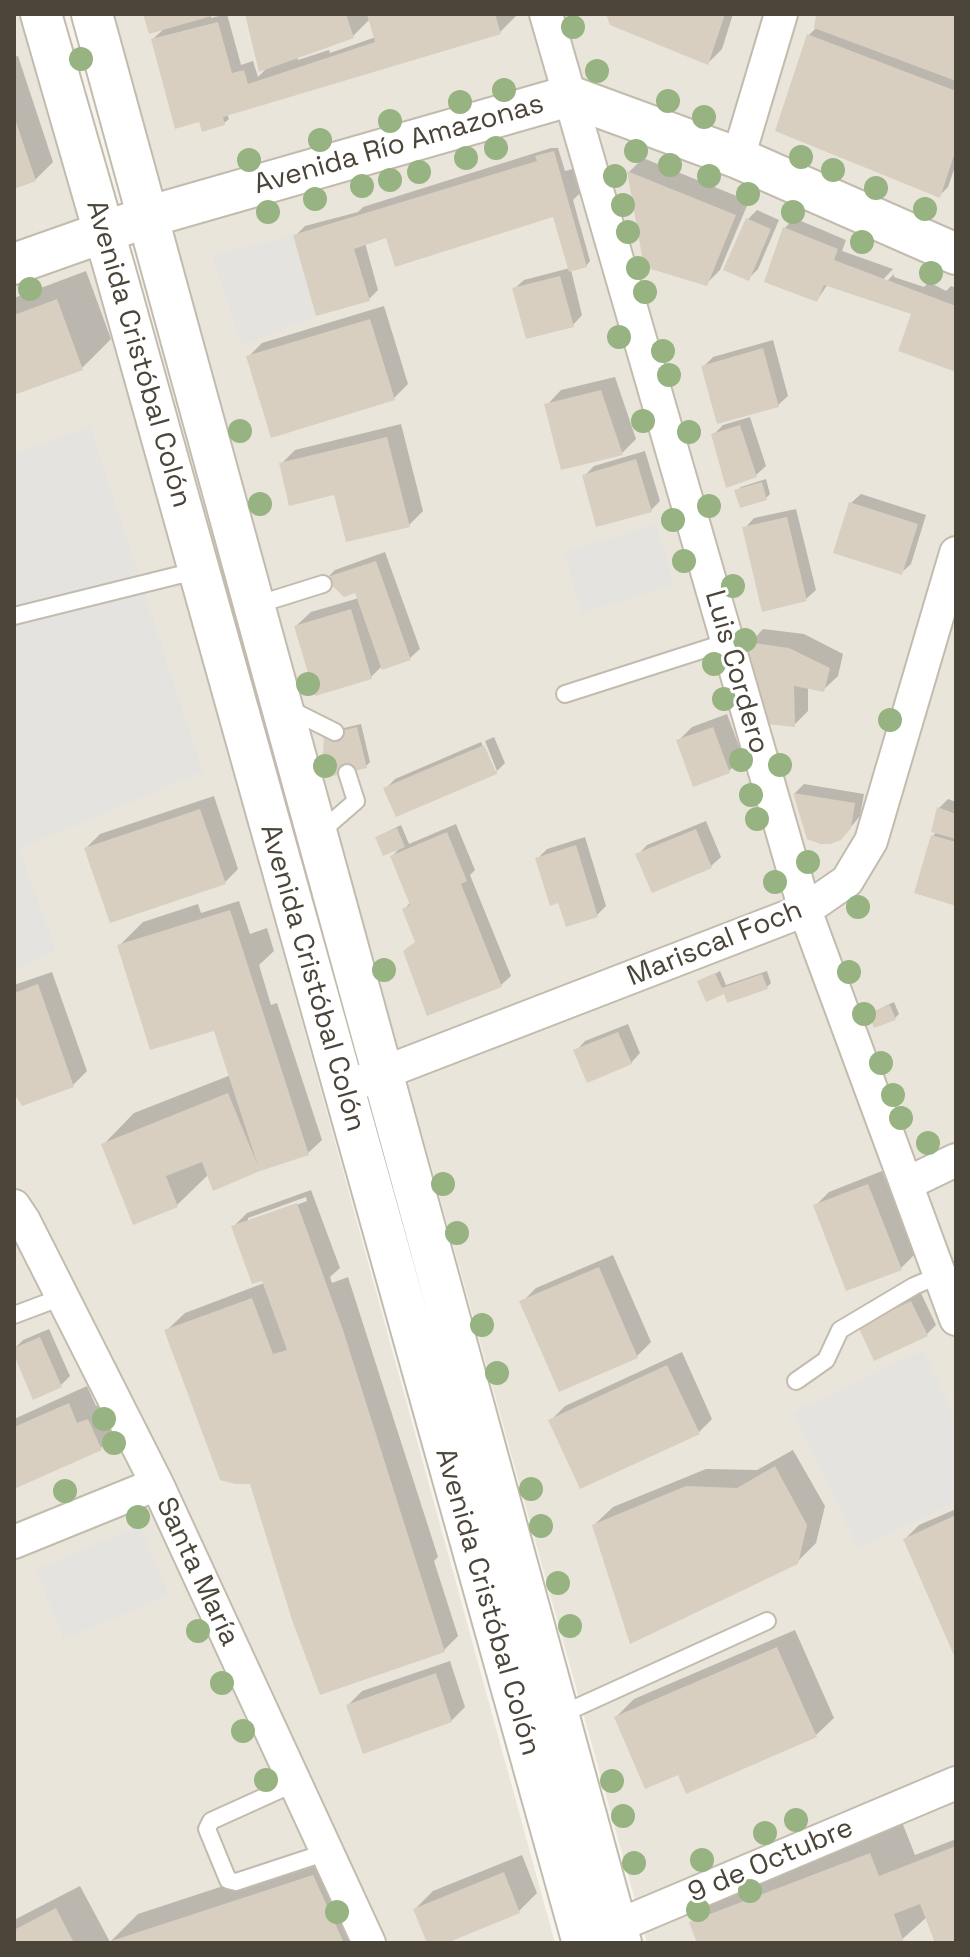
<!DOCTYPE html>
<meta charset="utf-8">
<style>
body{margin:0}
#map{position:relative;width:970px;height:1957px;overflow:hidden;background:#f6f3ec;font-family:"Space Grotesk",sans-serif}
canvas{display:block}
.frame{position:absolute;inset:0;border:16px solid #4b4439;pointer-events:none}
</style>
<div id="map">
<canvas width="970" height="1957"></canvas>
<div class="frame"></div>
</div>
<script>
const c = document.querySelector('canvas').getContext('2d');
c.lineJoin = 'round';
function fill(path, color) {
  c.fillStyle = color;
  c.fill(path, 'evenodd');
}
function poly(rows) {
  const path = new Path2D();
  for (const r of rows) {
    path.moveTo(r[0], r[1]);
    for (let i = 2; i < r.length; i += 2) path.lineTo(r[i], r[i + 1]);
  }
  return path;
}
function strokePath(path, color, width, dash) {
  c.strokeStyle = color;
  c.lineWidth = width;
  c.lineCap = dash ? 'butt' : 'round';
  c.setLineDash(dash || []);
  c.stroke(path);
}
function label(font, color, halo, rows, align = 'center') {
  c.font = font + ' "Space Grotesk",sans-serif';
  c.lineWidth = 6;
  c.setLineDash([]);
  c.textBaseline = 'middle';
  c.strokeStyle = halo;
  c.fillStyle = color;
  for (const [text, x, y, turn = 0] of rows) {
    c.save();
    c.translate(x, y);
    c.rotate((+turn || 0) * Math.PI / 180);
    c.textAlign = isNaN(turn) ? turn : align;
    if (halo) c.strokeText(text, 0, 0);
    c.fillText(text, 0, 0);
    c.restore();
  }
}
const residential = poly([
 [14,14,25,14,555,1943,14,1943],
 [111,14,956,14,956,1943,647,1943]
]);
const parking = poly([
 [293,235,316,316,242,346,212,255],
 [90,426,203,772,19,849,56,950,14,970,14,454],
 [656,524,674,585,582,613,564,552],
 [923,1350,956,1419,956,1502,859,1549,793,1412],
 [140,1526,169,1595,64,1639,35,1570]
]);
const shadow = poly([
 [146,14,211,14,211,18,227,14,241,65,253,61,258,77,269,66,247,14,518,14,500,32,227,114,229,119,224,123,200,120,153,39,166,27],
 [371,18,376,37,330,53,329,50,298,60,297,56,353,36],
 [608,14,733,14,722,49,708,63],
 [818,14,956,14,956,164,948,187,939,196,809,35,816,28],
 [18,56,53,162,35,180,14,187,14,57],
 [551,148,558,148,565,171,577,168,583,190,573,200,590,261,586,266,571,270,582,315,573,325,514,289,524,280,570,268,554,213,387,236,365,243,378,290,369,299,295,236,305,226,358,212,363,207],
 [643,158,749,201,720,270,706,284,645,266,629,172],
 [757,210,779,220,758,269,748,279,748,219],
 [794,218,846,240,842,251,893,269,878,285,881,287,894,274,894,277,924,287,929,282,946,291,951,286,956,288,956,370,913,313,828,284,817,300,766,281,785,228],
 [86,271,111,339,82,368,14,393,14,298],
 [384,306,408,384,394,398,248,357,262,343],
 [773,340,788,396,778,405,704,366,713,357],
 [615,377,636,439,622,453,547,405,561,390],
 [750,417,766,466,756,475,713,435,723,425],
 [401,424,423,511,409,525,336,492,281,464,295,450],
 [645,451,660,501,651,510,584,476,594,466],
 [766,479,770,494,766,498,737,491,741,487],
 [861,494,926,515,911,564,901,573,851,503],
 [796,509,816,590,806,599,745,528,754,518],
 [385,552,420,649,410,658,383,665,371,677,296,626,311,612,359,598,356,590,327,578,335,570],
 [763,629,804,634,843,654,838,676,823,690,808,687,808,711,794,725,750,643],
 [727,714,743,757,729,771,678,741,692,727],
 [361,724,370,762,366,766,331,731],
 [494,737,505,763,497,771,485,741],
 [481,742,493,771,497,771,496,773,386,788,395,779],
 [804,784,864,794,860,816,850,828,809,837,795,793],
 [214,796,238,869,224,883,86,848,100,834],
 [948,799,956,802,956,904,933,836,937,831,939,808],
 [706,821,721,857,711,866,638,855,647,845],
 [456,824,475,870,470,875,511,976,501,985,417,941,404,909,411,902,392,856,402,846,377,837,401,825,409,844],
 [585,837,606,906,597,915,560,900,538,858,547,849],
 [239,901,250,934,267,928,274,951,259,965,271,1005,277,1003,322,1140,307,1154,261,1169,209,1174,177,1205,134,1222,103,1145,134,1113,231,1075,216,1029,119,946,143,922,198,904,201,913],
 [720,971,726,985,767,971,771,983,767,987,725,991,700,982],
 [52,972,87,1071,73,1085,14,1090,14,985],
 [894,1002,899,1014,895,1018,871,1013],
 [628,1024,640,1053,631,1063,576,1051,585,1041],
 [882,1171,915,1254,901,1268,815,1206,829,1192],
 [311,1190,340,1268,330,1277,332,1283,348,1277,438,1557,434,1561,458,1636,444,1650,251,1482,166,1331,185,1313,264,1283,233,1227,247,1213],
 [306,1197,307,1201,248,1223,248,1218],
 [613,1255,651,1342,637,1356,522,1302,536,1288],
 [921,1293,936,1325,926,1335,870,1317],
 [49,1329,70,1376,61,1385,14,1349,23,1340],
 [682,1352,712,1419,698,1433,551,1420,565,1406],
 [87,1386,96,1406,106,1402,119,1430,101,1448,14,1487,14,1419],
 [793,1450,825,1506,816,1543,797,1562,594,1525,613,1507,706,1469,757,1470],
 [956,1509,956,1655,905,1539,919,1525],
 [795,1630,834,1718,815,1736,616,1717,634,1699],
 [450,1661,465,1707,451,1721,348,1705,362,1691],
 [902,1822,915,1855,956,1839,956,1943,937,1943,927,1917,898,1943,699,1943,691,1923,724,1890],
 [342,1847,387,1943,14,1943,14,1920,80,1886,110,1942,138,1914],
 [522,1855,537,1893,519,1911,441,1943,429,1943,415,1909,433,1891]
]);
const building = poly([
 [143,14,215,14,215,15,149,34],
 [245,14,346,14,354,38,259,72],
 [367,14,495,14,501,34,223,117,225,125,202,132,199,122,175,129,151,39,218,22,232,73,244,70,248,84,375,42],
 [606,14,725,14,708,65,610,25],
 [816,14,956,14,956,81,814,28],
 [807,34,956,91,956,149,940,198,775,131],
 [14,116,36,181,14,189],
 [554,151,587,267,569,272,553,217,395,267,386,238,354,249,370,301,316,316,293,235,537,161,535,156],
 [627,171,736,215,707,286,644,267],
 [746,218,771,229,749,281,723,270],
 [783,227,838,249,834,260,956,306,956,372,898,351,911,314,824,285,817,302,764,282],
 [560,276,574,327,526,339,512,288],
 [57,299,83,370,14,395,14,315],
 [370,319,395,400,271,438,246,356],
 [763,348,779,407,717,424,701,366],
 [601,390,623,455,561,470,544,404],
 [740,425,757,477,726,488,711,434],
 [387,437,410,527,346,542,334,495,289,506,279,463],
 [636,459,652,512,596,527,582,475],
 [762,482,767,500,740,508,734,490],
 [849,502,918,524,902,575,833,553],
 [787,517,807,601,762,612,742,527],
 [376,561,411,660,382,670,355,593,344,597,324,578],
 [351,609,372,679,315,696,294,626],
 [747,642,789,648,830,668,824,692,794,686,795,727,766,724],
 [357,727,367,768,329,777,323,754,324,735],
 [713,727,730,773,693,787,676,740],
 [484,745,497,774,396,817,383,788],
 [793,793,855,803,851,828,841,840,830,844,820,844,807,839],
 [937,807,956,814,956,839,931,832],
 [200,809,226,884,110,923,84,848],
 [397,828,405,847,383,856,375,837],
 [696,829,712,868,652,893,635,854],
 [447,832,467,881,461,884,502,987,427,1016,403,951,415,942,402,909,410,905,390,856],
 [931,835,956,842,956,906,914,893],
 [576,845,598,917,566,927,558,903,550,906,535,858],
 [230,910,309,1155,260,1171,213,1191,202,1162,166,1176,178,1207,133,1225,101,1144,228,1093,258,1166,214,1031,150,1050,117,945],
 [715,973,722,988,762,974,768,989,727,1003,724,994,706,1002,697,981],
 [38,984,74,1087,22,1106,14,1093,14,993],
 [890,1005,896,1020,874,1028,868,1013],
 [618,1032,632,1064,587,1083,573,1050],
 [868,1184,902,1270,846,1291,813,1205],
 [297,1203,343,1330,445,1652,320,1695,292,1620,250,1484,235,1484,220,1480,164,1330,252,1298,273,1354,287,1350,262,1281,252,1284,231,1226],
 [599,1267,638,1358,559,1392,519,1301],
 [911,1301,928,1336,874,1361,858,1326],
 [40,1337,62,1387,33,1400,14,1355,14,1348],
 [667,1365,700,1434,580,1489,548,1420],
 [69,1403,77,1423,88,1419,102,1450,14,1489,14,1427],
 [775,1466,807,1525,798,1564,630,1644,592,1525,686,1486,737,1488],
 [956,1515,956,1660,903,1539],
 [777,1647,817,1737,686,1794,678,1775,645,1789,614,1717],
 [436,1673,452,1722,363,1754,346,1705],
 [956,1846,956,1943,935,1943,920,1904,894,1914,904,1943,697,1943,689,1922,870,1853,879,1876],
 [504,1872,520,1913,447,1943,427,1943,413,1909],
 [313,1875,344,1943,108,1943,108,1942],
 [56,1908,74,1943,14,1943,14,1930]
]);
const service = poly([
 [256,605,323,584],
 [14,616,179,575,199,573],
 [565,694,727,642],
 [287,708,335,732],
 [318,834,356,801,347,773],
 [14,1315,62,1297],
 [796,1381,826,1360,840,1330,914,1286,940,1275],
 [560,1715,767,1621],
 [295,1783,211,1821,207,1829,228,1880,236,1882,327,1852]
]);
const minor = poly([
 [546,14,805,910,956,1319],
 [738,158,781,14],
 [344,1088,805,910,847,881,871,841,956,553],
 [906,1184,956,1160],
 [14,1206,24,1221,157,1484,369,1943],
 [14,1542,157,1484],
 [617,1926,956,1783]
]);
const tertiary = poly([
 [41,14,116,274,583,1943],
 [92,14,621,1943],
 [14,264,147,217,569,96,738,158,956,254]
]);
const trees = [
 [573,27],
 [81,59],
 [597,71],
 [504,90],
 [668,101],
 [460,102],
 [704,117],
 [390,121],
 [320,140],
 [496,148],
 [636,151],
 [801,157],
 [466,158],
 [249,160],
 [670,165],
 [833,170],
 [419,172],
 [615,176],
 [709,176],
 [390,180],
 [362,186],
 [876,188],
 [748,194],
 [315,199],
 [623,205],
 [925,209],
 [268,212],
 [793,212],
 [628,232],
 [862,242],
 [638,268],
 [931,273],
 [30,289],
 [645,292],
 [619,337],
 [663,351],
 [669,375],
 [643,421],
 [240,431],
 [689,432],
 [260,504],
 [709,506],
 [673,520],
 [684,561],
 [733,586],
 [745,640],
 [714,664],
 [308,684],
 [724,699],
 [890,720],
 [741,760],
 [780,765],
 [325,766],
 [751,795],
 [757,819],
 [808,862],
 [775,882],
 [858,907],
 [384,970],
 [849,972],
 [864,1014],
 [881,1063],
 [893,1095],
 [901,1118],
 [928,1143],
 [443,1184],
 [457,1233],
 [482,1325],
 [497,1373],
 [104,1419],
 [114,1443],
 [531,1489],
 [65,1491],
 [138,1517],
 [541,1526],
 [558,1583],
 [570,1626],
 [198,1631],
 [222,1683],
 [243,1731],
 [266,1780],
 [612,1781],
 [623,1816],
 [796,1820],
 [765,1833],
 [702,1860],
 [634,1863],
 [750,1891],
 [698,1910],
 [337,1912]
];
const streetNames = [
 ["Avenida Río Amazonas",399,145,-16],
 ["Avenida Cristóbal Colón",138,354,74],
 ["Luis Cordero",736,672,74],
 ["Mariscal Foch",715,944,-22],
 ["Avenida Cristóbal Colón",312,978,74],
 ["Santa María",197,1572,65],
 ["Avenida Cristóbal Colón",487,1602,74],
 ["9 de Octubre",771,1861,-23]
];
fill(residential, '#eae5da');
fill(parking, '#e5e3e0');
fill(shadow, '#0003');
fill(building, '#d8cfc1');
strokePath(service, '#c2bbae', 20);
strokePath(minor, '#c2bbae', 36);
strokePath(tertiary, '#c2bbae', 44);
strokePath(service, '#fff', 16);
strokePath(minor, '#fff', 32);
strokePath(tertiary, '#fff', 40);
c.fillStyle = '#97b381';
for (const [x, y] of trees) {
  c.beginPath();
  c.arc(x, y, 12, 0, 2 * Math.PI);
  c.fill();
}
label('28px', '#4b4439', '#fff', streetNames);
</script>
